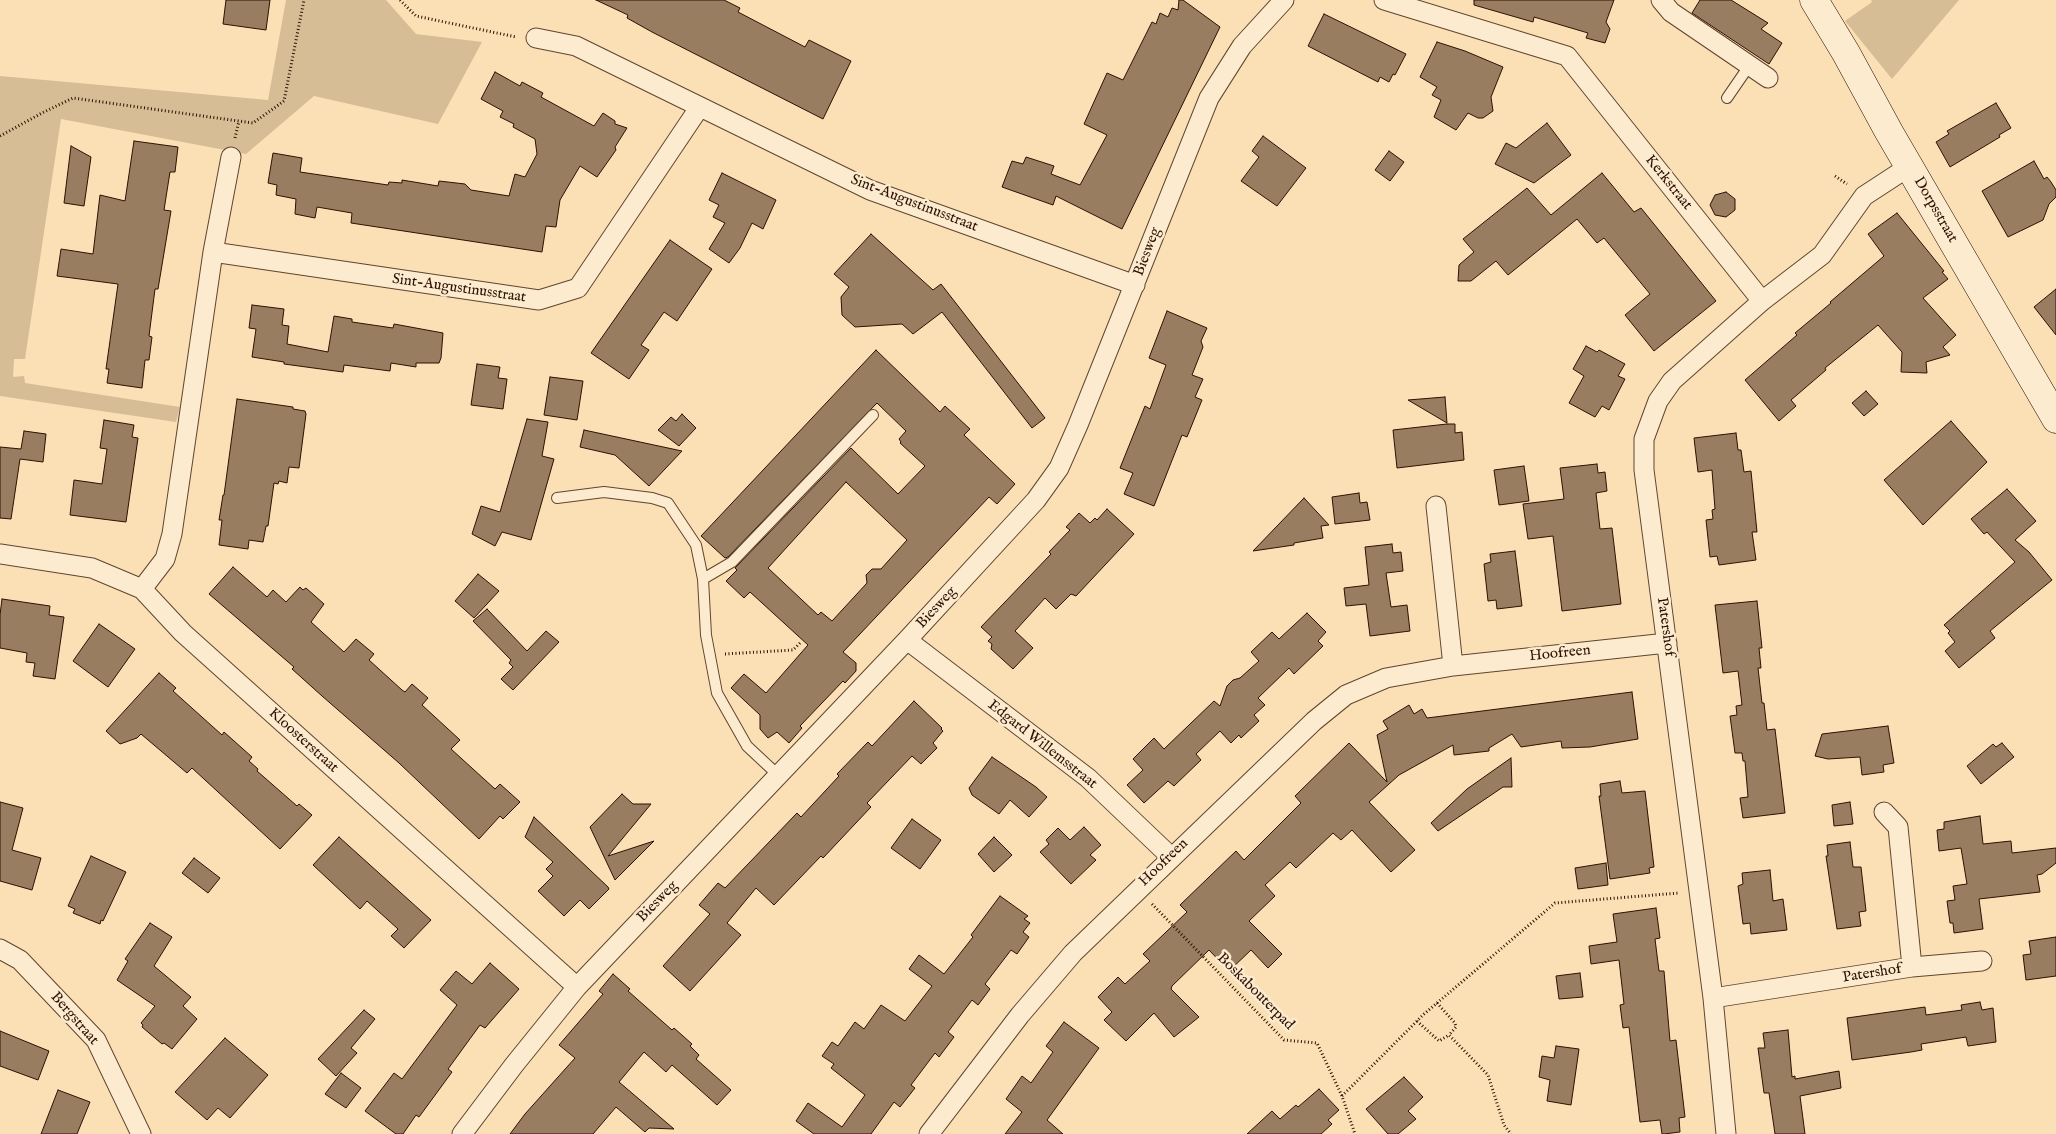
<!DOCTYPE html>
<style>
body{margin:0}
canvas{display:block;background:#fae0b4}
</style>
<canvas width="2056" height="1134"></canvas>
<script>
const c = document.querySelector('canvas').getContext('2d');
c.lineJoin = 'round';
function fill(path, color) {
  c.fillStyle = color;
  c.fill(path, 'evenodd');
}
function poly(rows) {
  const path = new Path2D();
  for (const r of rows) {
    path.moveTo(r[0], r[1]);
    for (let i = 2; i < r.length; i += 2) path.lineTo(r[i], r[i + 1]);
  }
  return path;
}
function strokePath(path, color, width, dash) {
  c.strokeStyle = color;
  c.lineWidth = width;
  c.lineCap = dash ? 'butt' : 'round';
  c.setLineDash(dash || []);
  c.stroke(path);
}
function label(font, color, halo, rows, align = 'center') {
  c.font = font + ' "IM FELL English",serif';
  c.lineWidth = 5;
  c.setLineDash([]);
  c.textBaseline = 'middle';
  c.strokeStyle = halo;
  c.fillStyle = color;
  for (const [text, x, y, turn = 0] of rows) {
    c.save();
    c.translate(x, y);
    c.rotate((+turn || 0) * Math.PI / 180);
    c.textAlign = isNaN(turn) ? turn : align;
    if (halo) c.strokeText(text, 0, 0);
    c.fillText(text, 0, 0);
    c.restore();
  }
}
const green = poly([
 [286,0,386,0,416,34,482,42,438,124,314,96,246,154,61,119,25,359,14,359,13,377,24,376,25,383,180,407,176,422,0,396,0,76,268,100],
 [1871,0,1959,0,1892,79,1845,21,1872,2]
]);
const building = poly([
 [226,0,270,0,266,30,223,24,226,0],
 [596,0,724,0,740,8,738,12,805,47,809,40,851,61,823,119,652,32,627,18,628,15,596,0],
 [1179,0,1183,0,1220,27,1122,229,1056,196,1053,205,1002,187,1012,161,1023,164,1026,157,1054,166,1051,174,1080,185,1107,135,1084,124,1107,73,1123,80,1152,22,1156,24,1160,13,1168,17,1172,8,1178,10,1179,0],
 [1474,0,1614,0,1606,22,1610,29,1605,43,1586,38,1588,33,1534,17,1533,22,1474,5,1474,0],
 [1700,0,1731,0,1768,23,1761,29,1782,43,1769,64,1692,13,1700,0],
 [1324,14,1406,54,1395,75,1393,74,1389,82,1380,77,1378,82,1308,46,1324,14],
 [1437,42,1465,51,1503,67,1491,97,1493,111,1483,118,1478,118,1468,113,1456,130,1434,117,1441,100,1432,95,1437,87,1420,77,1437,42],
 [495,72,520,86,522,82,543,93,541,97,594,126,603,113,615,121,615,124,627,128,615,147,616,150,597,177,580,166,560,200,556,227,546,226,542,252,351,223,352,213,317,207,315,218,295,214,296,199,276,195,277,185,268,183,273,153,302,158,300,172,388,185,389,182,402,183,402,180,438,186,439,181,465,184,471,190,509,196,515,174,525,177,537,154,535,139,513,127,514,124,500,117,503,111,481,99,495,72],
 [1996,103,2011,128,1999,135,2000,137,1950,167,1936,142,1949,134,1947,131,1996,103],
 [1547,123,1571,155,1534,183,1495,164,1506,143,1516,148,1547,123],
 [1263,136,1306,168,1277,206,1241,181,1259,157,1252,151,1263,136],
 [134,141,178,147,175,172,170,172,164,210,171,211,158,289,155,289,149,336,152,337,149,360,145,360,142,388,107,383,109,369,106,369,118,284,57,276,61,249,93,254,100,195,125,201,134,141],
 [71,146,91,157,84,206,64,203,71,146],
 [1389,151,1404,162,1390,181,1375,170,1389,151],
 [2034,161,2044,179,2047,177,2051,182,2056,190,2056,197,2049,204,2043,220,2008,237,1982,191,2034,161],
 [722,173,776,200,763,229,752,223,740,248,729,263,709,249,725,223,713,217,719,205,709,200,722,173],
 [1602,173,1634,212,1641,208,1716,301,1654,351,1625,315,1650,294,1604,238,1597,243,1577,219,1508,275,1496,261,1471,281,1458,281,1459,265,1474,252,1463,239,1527,188,1551,215,1602,173],
 [1726,192,1735,199,1735,210,1726,217,1715,215,1710,205,1715,195,1726,192],
 [1897,213,1944,271,1942,272,1948,279,1923,298,1956,335,1943,347,1950,355,1926,362,1927,373,1901,372,1902,352,1878,325,1825,368,1826,370,1791,400,1796,406,1779,421,1745,380,1797,335,1795,333,1831,303,1830,302,1884,256,1868,234,1897,213],
 [871,234,933,290,941,284,1045,418,1032,428,942,312,913,334,902,324,855,327,842,315,841,297,849,287,834,274,871,234],
 [670,240,712,269,677,321,664,312,641,345,649,350,629,379,591,353,670,240],
 [2056,289,2056,335,2034,307,2056,289],
 [252,305,284,309,282,325,289,326,287,344,328,352,334,316,352,319,352,322,393,328,394,324,443,333,441,358,439,363,416,363,416,367,391,363,390,371,344,365,343,372,284,364,284,362,252,357,256,329,249,328,252,305],
 [1167,311,1207,328,1201,341,1203,347,1192,375,1203,379,1195,397,1202,400,1187,437,1182,435,1154,506,1124,494,1133,473,1120,468,1145,406,1150,409,1166,365,1149,358,1167,311],
 [1586,346,1597,352,1599,350,1625,364,1618,376,1625,379,1609,410,1602,406,1595,417,1569,403,1584,376,1573,369,1586,346],
 [876,350,940,412,945,406,970,429,964,435,1015,484,997,504,989,497,843,652,856,663,856,671,845,683,843,681,800,726,802,728,789,743,777,732,768,738,760,729,760,715,731,688,744,674,766,693,808,645,750,592,744,598,726,581,737,570,735,568,851,448,898,494,925,466,900,443,901,442,899,439,906,431,877,403,728,557,725,558,701,536,876,350],
 [846,482,907,540,881,569,872,569,866,575,867,583,832,621,821,612,818,615,768,568,846,482],
 [477,364,500,367,498,378,507,379,503,409,471,405,477,364],
 [550,377,583,381,577,420,544,415,550,377],
 [1866,391,1878,404,1864,416,1852,403,1866,391],
 [1445,397,1447,423,1408,400,1445,397],
 [237,399,293,407,293,409,305,411,306,414,299,468,289,467,287,483,279,481,278,484,274,483,268,526,266,526,263,542,249,540,248,549,219,545,222,520,219,520,223,495,224,495,237,399],
 [682,414,696,428,679,446,658,430,671,417,676,421,682,414],
 [527,419,548,422,542,456,554,459,531,540,502,532,495,546,472,534,481,506,500,512,527,419],
 [104,420,134,425,132,437,138,438,126,522,70,515,74,480,102,484,107,449,100,448,104,420],
 [1951,421,1987,462,1923,525,1884,480,1951,421],
 [1447,424,1455,424,1455,433,1462,432,1464,460,1397,468,1393,430,1447,424],
 [584,430,682,451,649,486,615,455,580,447,584,430],
 [24,431,46,434,43,462,20,459,11,519,0,518,0,447,21,449,24,431],
 [1736,433,1738,450,1741,450,1744,472,1751,471,1757,532,1752,532,1756,560,1719,565,1717,556,1710,557,1706,520,1713,519,1712,510,1715,509,1712,470,1698,472,1694,438,1736,433],
 [1597,464,1598,473,1605,472,1607,491,1596,493,1600,529,1612,528,1621,604,1562,611,1553,536,1528,539,1523,504,1564,499,1560,468,1597,464],
 [1524,466,1529,501,1499,505,1494,470,1524,466],
 [2007,489,2036,521,2015,540,2029,552,2052,580,1990,631,1995,638,1959,668,1945,651,1955,642,1948,633,1950,631,1944,625,2015,562,1987,532,1984,534,1971,519,2007,489],
 [1359,493,1360,503,1367,502,1370,520,1335,524,1332,497,1359,493],
 [1304,498,1329,525,1321,526,1323,538,1294,543,1294,545,1253,551,1304,498],
 [1107,509,1134,534,1076,596,1071,594,1056,609,1045,598,1015,631,1033,648,1013,669,991,649,992,644,988,641,992,637,981,627,1051,554,1049,552,1070,530,1066,527,1079,513,1090,523,1095,518,1097,520,1107,509],
 [1392,544,1393,553,1401,552,1403,571,1386,573,1391,607,1407,605,1410,631,1370,636,1366,604,1346,606,1344,588,1369,585,1365,547,1392,544],
 [1515,551,1522,606,1497,609,1496,600,1488,601,1484,564,1491,562,1490,554,1515,551],
 [233,567,267,597,273,590,286,602,300,587,303,590,306,588,324,604,311,622,344,652,356,639,374,654,369,660,402,690,405,692,412,684,428,698,422,705,460,740,451,749,495,789,500,784,520,802,503,819,500,816,479,839,399,763,322,696,292,669,294,667,209,594,233,567],
 [478,574,499,591,474,618,455,601,478,574],
 [2,599,50,606,49,615,64,617,55,679,33,676,35,663,26,662,27,653,0,648,0,615,2,599],
 [1757,601,1762,648,1759,648,1761,668,1758,668,1762,703,1764,703,1767,730,1775,729,1785,813,1743,818,1740,798,1748,797,1745,761,1743,761,1742,753,1735,753,1730,716,1737,715,1736,706,1742,705,1738,671,1723,673,1715,605,1757,601],
 [487,609,527,651,546,631,559,642,513,690,501,679,513,667,509,663,511,660,473,621,487,609],
 [1307,613,1326,632,1318,641,1323,646,1294,674,1289,668,1258,698,1265,705,1254,715,1259,721,1241,738,1239,735,1231,743,1220,731,1196,754,1201,760,1174,786,1168,781,1144,803,1127,785,1143,770,1133,759,1154,738,1164,749,1214,701,1220,706,1227,686,1233,680,1240,678,1259,661,1251,652,1272,632,1279,639,1307,613],
 [99,624,135,649,108,687,73,661,99,624],
 [159,673,176,688,173,691,222,735,224,732,252,757,249,761,258,769,257,771,297,806,299,804,312,815,280,849,192,768,187,773,141,734,137,738,120,744,106,731,159,673],
 [1632,692,1638,739,1590,747,1562,748,1561,741,1521,747,1512,734,1489,748,1489,751,1454,755,1453,745,1399,775,1369,802,1415,850,1391,872,1352,830,1341,840,1333,833,1296,868,1290,862,1265,885,1275,896,1249,921,1282,954,1268,968,1251,950,1229,971,1209,950,1172,986,1171,989,1199,1017,1174,1037,1154,1013,1126,1041,1104,1020,1112,1012,1098,997,1118,977,1125,984,1150,961,1143,954,1187,912,1180,905,1236,851,1244,860,1301,803,1295,796,1349,743,1387,782,1377,735,1388,729,1383,721,1409,705,1414,714,1422,709,1427,718,1632,692],
 [914,701,942,728,941,729,943,731,933,743,937,748,921,764,912,756,867,803,871,807,823,858,821,856,774,905,756,888,727,923,741,935,690,991,663,966,710,914,699,905,718,883,725,888,797,813,801,817,839,776,837,774,868,742,872,746,914,701],
 [1888,726,1894,763,1883,765,1884,772,1862,775,1860,757,1828,759,1815,756,1822,734,1888,726],
 [2002,743,2014,757,1981,784,1967,766,1993,744,1996,747,2002,743],
 [992,757,1036,787,1047,797,1029,817,1010,800,999,814,972,795,969,788,992,757],
 [1511,758,1512,787,1503,787,1438,831,1431,823,1467,789,1511,758],
 [1620,781,1622,793,1645,791,1654,867,1649,868,1650,873,1610,879,1599,796,1601,796,1600,784,1620,781],
 [622,794,633,804,651,804,608,856,654,841,615,880,590,827,622,794],
 [0,802,23,808,12,850,41,858,32,890,0,881,0,802],
 [1850,802,1853,824,1834,826,1832,805,1850,802],
 [1980,816,1983,844,2011,841,2012,853,2056,848,2056,863,2042,874,2037,875,2040,892,1979,899,1983,929,1954,933,1953,923,1950,923,1947,901,1955,900,1953,886,1967,884,1961,848,1939,851,1937,830,1944,829,1944,822,1980,816],
 [534,817,608,887,609,889,589,909,580,900,564,916,538,891,553,876,546,869,553,862,525,837,534,817],
 [912,819,941,840,920,869,891,848,912,819],
 [1084,827,1101,845,1090,855,1096,860,1071,884,1040,852,1049,844,1046,840,1058,828,1070,840,1084,827],
 [339,837,431,920,404,948,391,936,398,929,367,901,360,909,313,865,339,837],
 [994,837,1012,855,994,872,978,854,994,837],
 [1850,842,1853,867,1861,867,1866,911,1859,912,1861,926,1837,929,1826,856,1828,856,1827,845,1850,842],
 [91,856,126,872,103,921,101,920,100,924,73,913,75,909,68,906,91,856],
 [194,858,220,878,208,893,182,873,194,858],
 [1606,863,1608,885,1578,889,1575,868,1606,863],
 [1770,870,1773,901,1783,899,1787,930,1751,934,1750,923,1743,924,1738,886,1743,884,1742,873,1770,870],
 [1000,896,1028,916,1024,919,1030,923,1023,932,1029,937,1017,954,1011,950,985,984,990,989,978,1005,972,1000,948,1032,954,1037,939,1057,935,1053,911,1085,915,1088,900,1107,894,1102,871,1134,814,1134,796,1121,808,1103,842,1127,865,1095,831,1068,834,1064,822,1056,832,1042,838,1046,855,1022,864,1029,881,1005,905,1021,932,986,909,969,919,955,944,974,973,937,971,935,1000,896],
 [1656,908,1660,938,1655,939,1659,971,1664,971,1670,1041,1676,1040,1685,1117,1679,1118,1680,1132,1664,1134,1662,1134,1660,1120,1640,1122,1629,1027,1623,1028,1620,1005,1624,1004,1619,960,1591,964,1589,946,1617,942,1613,914,1656,908],
 [150,923,172,937,154,966,191,997,183,1006,197,1019,172,1049,164,1043,162,1044,142,1027,143,1025,141,1023,155,1006,117,980,128,961,125,959,150,923],
 [2056,937,2056,976,2026,980,2023,955,2031,954,2029,941,2056,937],
 [490,963,519,989,485,1028,480,1025,448,1069,452,1072,419,1117,416,1115,403,1134,396,1134,365,1111,394,1073,402,1079,457,1005,440,990,456,971,472,984,490,963],
 [1580,973,1583,997,1559,999,1556,976,1580,973],
 [613,974,630,989,628,991,672,1030,674,1028,692,1044,690,1046,699,1055,696,1059,731,1090,717,1105,672,1065,666,1072,644,1052,619,1082,674,1129,649,1128,645,1132,616,1107,593,1134,510,1134,525,1114,575,1058,559,1045,603,994,599,991,613,974],
 [1980,1002,1982,1010,1993,1008,1996,1042,1968,1046,1966,1037,1921,1044,1922,1050,1911,1052,1852,1060,1847,1018,1925,1007,1926,1015,1962,1010,1961,1005,1980,1002],
 [364,1010,375,1019,351,1048,357,1053,336,1076,318,1059,364,1010],
 [1064,1022,1099,1048,1047,1120,1063,1134,1005,1134,1022,1112,1006,1099,1022,1076,1031,1083,1053,1052,1046,1046,1064,1022],
 [1788,1030,1792,1077,1795,1076,1795,1079,1839,1071,1841,1088,1800,1096,1805,1134,1775,1134,1769,1093,1764,1093,1758,1048,1765,1048,1763,1033,1788,1030],
 [0,1031,49,1051,38,1080,0,1066,0,1031],
 [225,1038,268,1075,230,1118,218,1108,207,1120,175,1092,225,1038],
 [1556,1046,1579,1049,1571,1105,1547,1101,1550,1080,1539,1077,1542,1056,1554,1058,1556,1046],
 [341,1073,361,1088,346,1108,325,1094,341,1073],
 [1404,1077,1423,1097,1408,1111,1416,1119,1398,1134,1388,1134,1366,1109,1404,1077],
 [1319,1089,1339,1110,1328,1120,1332,1124,1321,1134,1247,1134,1272,1111,1280,1119,1296,1105,1298,1107,1319,1089],
 [58,1090,90,1102,77,1134,41,1134,58,1090]
]);
const path = poly([
 [400,0,416,16,516,37],
 [0,136,42,113,73,98,253,123,284,101,304,0],
 [235,138,239,121],
 [1835,176,1847,184],
 [725,654,793,650,801,642],
 [1152,904,1284,1040,1317,1043,1342,1096,1355,1134],
 [1437,1003,1455,1023,1456,1027,1449,1035],
 [1417,1021,1439,1041,1449,1035,1488,1075,1504,1125,1511,1134],
 [1342,1096,1424,1014,1555,903,1679,893]
]);
const lane = poly([
 [1727,98,1749,66],
 [557,498,604,492,652,498,668,503,696,545,703,579,706,635,717,693,747,746,778,775],
 [703,579,732,562,873,415]
]);
const street = poly([
 [1384,0,1567,56,1762,301],
 [1661,0,1671,12,1768,78],
 [536,38,576,46,870,190,1135,285],
 [213,252,539,300,578,288,699,108],
 [1436,506,1453,666],
 [0,554,92,568,142,589,183,633,577,987],
 [142,589,165,559,172,534,213,252,231,157],
 [907,640,1088,778,1171,857],
 [1884,812,1898,827,1912,967],
 [0,949,20,960,96,1040,141,1134],
 [1713,998,1912,967,1982,961],
 [462,1134,514,1065,577,987,907,640,1036,500,1059,468,1078,425,1209,98,1242,46,1284,0],
 [929,1134,1020,1015,1073,953,1314,721,1346,695,1386,678,1453,666,1667,643],
 [1726,1134,1713,998,1644,470,1644,439,1658,401,1672,381,1762,301,1822,255,1864,196,1910,166]
]);
const secondary = poly([
 [1814,0,1846,53,1889,132,2056,419]
]);
const streetNames = [
 ["Kerkstraat",1668,183,51],
 ["Sint-Augustinusstraat",914,204,21],
 ["Dorpsstraat",1935,210,60],
 ["Biesweg",1148,252,-69],
 ["Sint-Augustinusstraat",459,289,8],
 ["Biesweg",937,608,-47],
 ["Patershof",1665,627,82],
 ["Hoofreen",1560,654,-6],
 ["Kloosterstraat",303,741,42],
 ["Edgard Willemsstraat",1042,745,38],
 ["Hoofreen",1164,863,-44],
 ["Biesweg",658,902,-46],
 ["Patershof",1872,974,-9],
 ["Boskabouterpad",1255,992,45],
 ["Bergstraat",74,1019,49]
];
fill(green, '#d7bd96');
fill(building, '#987d60');
strokePath(building, '#2d1104', 1);
strokePath(lane, '#604530', 12);
strokePath(street, '#604530', 21);
strokePath(secondary, '#2d1104', 29);
strokePath(path, '#2d1104', 3, [1, 2.5]);
strokePath(lane, '#fcebce', 10);
strokePath(street, '#fcebce', 19);
strokePath(secondary, '#fcebce', 28);
label('15px', '#2d1104', '#fcebce', streetNames);
</script>
